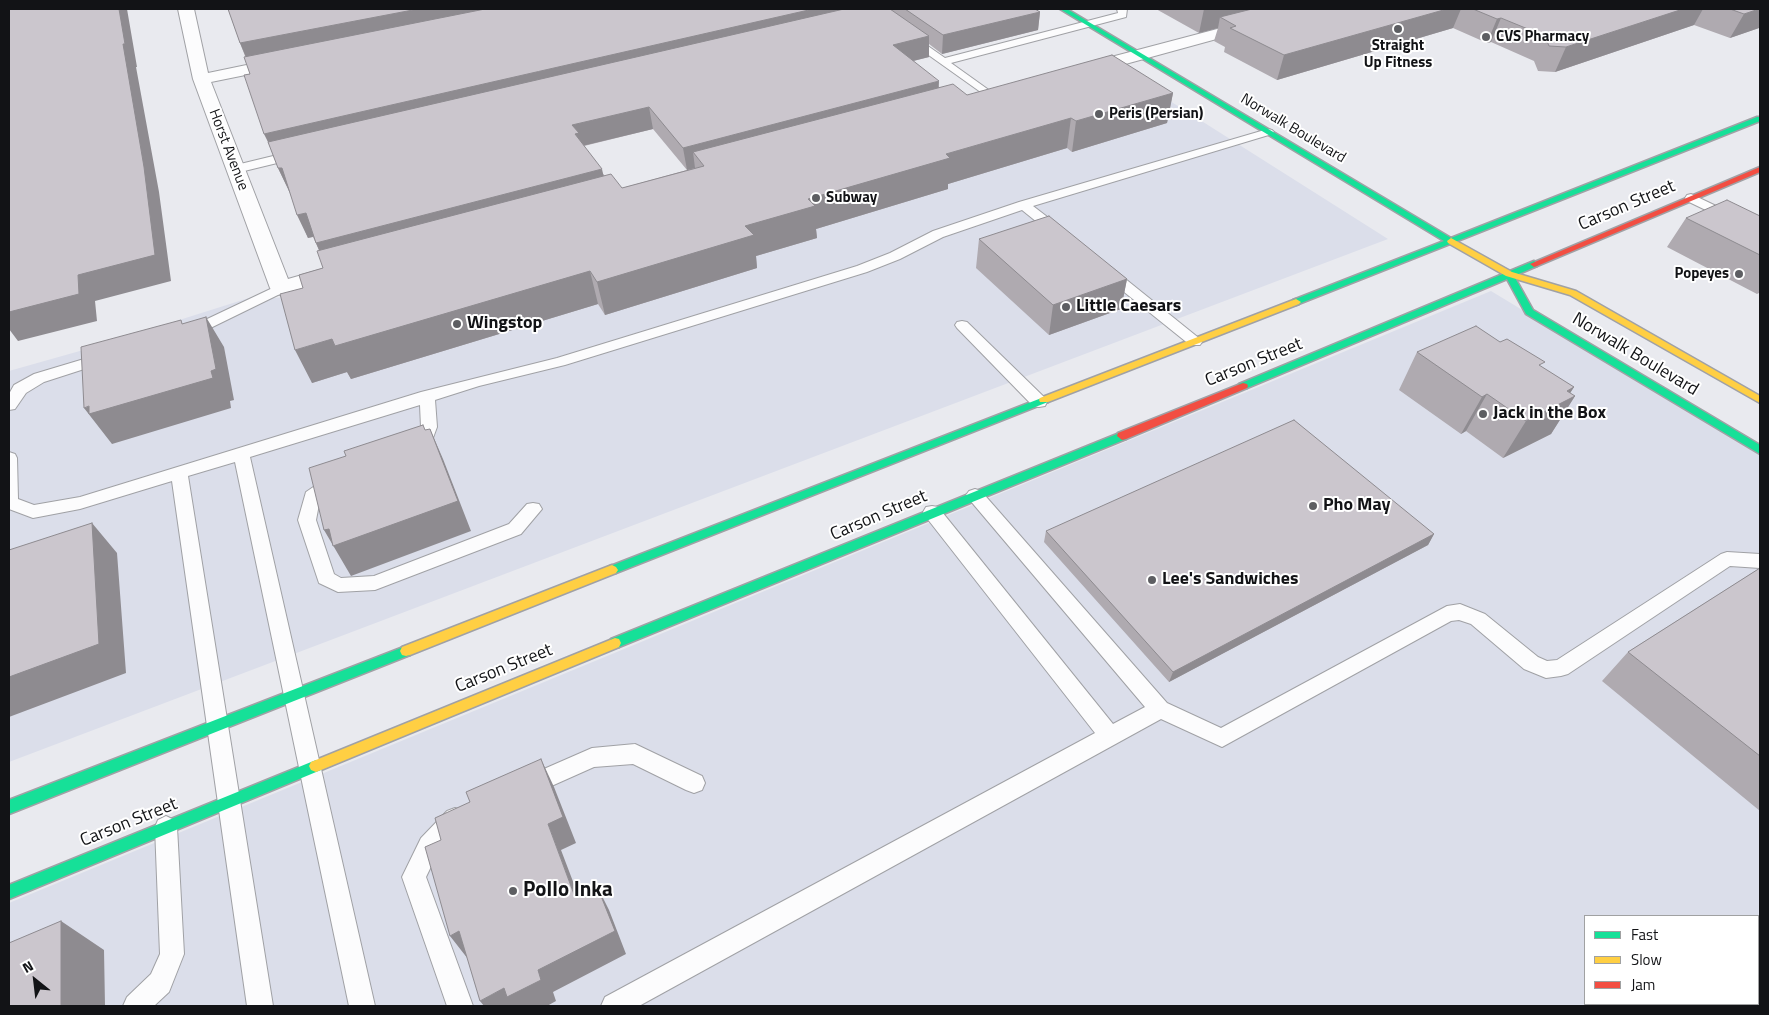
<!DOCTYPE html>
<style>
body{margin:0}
#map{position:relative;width:1769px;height:1015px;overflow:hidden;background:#e9eaef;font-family:"Titillium Web",sans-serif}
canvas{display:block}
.frame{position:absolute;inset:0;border:10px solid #121316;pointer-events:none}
.legend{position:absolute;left:1584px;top:915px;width:175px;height:90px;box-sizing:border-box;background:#fff;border:1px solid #a0a1a2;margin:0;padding:6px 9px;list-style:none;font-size:15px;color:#121316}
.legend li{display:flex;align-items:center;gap:10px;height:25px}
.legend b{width:25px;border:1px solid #a0a1a2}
.north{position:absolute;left:10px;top:955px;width:50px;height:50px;-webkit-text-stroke:4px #fff;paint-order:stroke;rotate:331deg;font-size:14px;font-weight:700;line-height:20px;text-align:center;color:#121316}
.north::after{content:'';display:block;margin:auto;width:18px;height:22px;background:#121316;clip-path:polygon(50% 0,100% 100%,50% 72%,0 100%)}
</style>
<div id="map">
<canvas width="1769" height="1015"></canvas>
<div class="frame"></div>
<ul class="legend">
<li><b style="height:6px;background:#16e098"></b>Fast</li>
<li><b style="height:6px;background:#ffcf43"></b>Slow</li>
<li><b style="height:6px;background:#f24e42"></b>Jam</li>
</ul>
<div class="north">N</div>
</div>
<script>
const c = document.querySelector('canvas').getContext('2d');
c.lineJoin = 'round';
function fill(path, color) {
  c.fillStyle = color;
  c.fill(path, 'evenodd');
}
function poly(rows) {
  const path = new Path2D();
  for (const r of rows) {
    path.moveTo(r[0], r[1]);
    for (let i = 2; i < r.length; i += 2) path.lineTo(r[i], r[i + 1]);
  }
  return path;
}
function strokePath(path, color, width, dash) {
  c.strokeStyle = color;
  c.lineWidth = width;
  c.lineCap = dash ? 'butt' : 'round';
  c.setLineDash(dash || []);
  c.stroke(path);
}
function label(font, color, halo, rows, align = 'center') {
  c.font = font + ' "Titillium Web",sans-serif';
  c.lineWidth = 4;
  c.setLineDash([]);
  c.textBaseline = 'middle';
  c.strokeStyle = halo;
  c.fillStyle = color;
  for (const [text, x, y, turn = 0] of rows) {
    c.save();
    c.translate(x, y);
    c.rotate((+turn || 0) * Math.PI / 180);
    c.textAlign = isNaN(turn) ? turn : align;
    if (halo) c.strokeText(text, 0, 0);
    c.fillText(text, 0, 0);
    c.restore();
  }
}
const built = poly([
 [1121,70,1388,239,9,762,9,371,94,347,252,297,275,298,296,296],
 [1491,291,1760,454,1760,1006,9,1006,9,903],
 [1585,916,1758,916,1758,1004,1585,1004]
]);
const lane = poly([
 [1117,9,1127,9,1126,17,951,63,993,93,995,95,989,98,906,39,911,36,915,37,945,58,1118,13,1117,9],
 [1268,129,1272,130,1274,132,1272,134,1033,206,1063,229,1065,232,1063,235,1053,235,1022,210,943,237,900,259,867,272,565,365,479,386,435,400,437,427,430,446,423,453,417,455,411,453,409,449,415,443,421,427,420,405,250,457,375,1006,349,1006,235,462,188,476,273,1006,247,1006,172,481,80,509,33,518,9,509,9,452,15,454,17,458,18,499,34,505,80,497,421,392,557,358,857,266,890,253,933,231,1019,202,1268,129],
 [298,150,302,151,304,154,302,157,236,173,230,169,232,166,298,150],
 [1691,194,1760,227,1760,236,1687,201,1685,198,1687,195,1691,194],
 [1108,268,1113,269,1200,339,1202,342,1200,345,1190,345,1103,275,1101,272,1103,269,1108,268],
 [281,284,286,285,288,288,286,291,194,336,184,336,182,333,184,330,281,284],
 [962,321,967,322,1045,398,1047,402,1045,406,1039,407,1033,406,957,328,955,325,957,322,962,321],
 [104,353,109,355,112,358,109,361,44,382,26,393,15,409,9,410,9,394,14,385,34,374,104,353],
 [334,475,340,477,343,481,340,485,320,499,316,520,334,574,341,578,374,576,509,524,527,504,533,503,539,504,542,509,521,534,375,590,338,592,319,583,298,520,306,492,328,477,334,475],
 [975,489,981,491,1167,703,1221,728,1447,606,1460,604,1485,614,1538,657,1547,661,1557,660,1721,554,1727,552,1760,554,1760,568,1730,566,1568,674,1561,676,1546,678,1524,669,1471,624,1459,620,1451,621,1222,747,1161,719,639,1006,601,1006,605,997,1095,733,926,517,923,512,926,507,932,506,938,507,1113,724,1145,707,969,499,966,495,969,491,975,489],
 [635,744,702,776,705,783,702,790,694,793,686,790,633,764,594,767,529,796,521,793,518,786,521,779,592,748,635,744],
 [455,808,463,811,466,818,463,825,437,854,426,877,473,1006,447,1006,402,877,421,838,447,811,455,808],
 [166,816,174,820,177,827,184,954,169,992,154,1006,123,1006,127,997,151,974,160,954,155,827,158,820,166,816]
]);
const street = poly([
 [178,9,194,9,208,73,285,57,291,58,293,62,291,66,285,67,211,82,288,279,337,265,345,267,348,272,345,277,281,295,273,293,270,288,193,79,178,9],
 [1293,9,1318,9,1315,12,1089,74,1083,75,1077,74,1075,70,1077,66,1293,9]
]);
const fast = poly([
 [1060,9,1067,9,1451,238,1757,117,1760,117,1760,121,1296,305,1291,302,1293,300,1444,241,1060,9],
 [1534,261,1538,264,1537,266,1514,276,1533,310,1760,445,1760,454,1526,314,1507,279,1247,388,1239,388,1238,386,1239,384,1534,261],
 [1044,397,1048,398,1049,400,1048,402,616,573,608,573,606,570,608,567,1044,397],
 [1122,432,1126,433,1127,436,1126,439,619,647,615,648,611,647,609,643,611,639,1122,432],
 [406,646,410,647,412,651,410,655,9,814,9,800,406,646],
 [316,760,321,762,323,766,321,770,9,899,9,885,316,760]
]);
const slow = poly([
 [1451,238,1512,272,1576,291,1760,396,1760,403,1570,295,1506,276,1448,243,1447,241,1451,238],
 [1296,299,1301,302,1299,304,1048,402,1040,402,1039,400,1040,398,1296,299],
 [612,565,616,567,618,570,616,573,410,655,406,656,402,655,400,651,402,647,612,565],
 [615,638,619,639,621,643,619,647,321,770,316,772,311,770,309,766,311,762,615,638]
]);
const jam = poly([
 [1760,167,1760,172,1537,266,1534,267,1530,264,1760,167],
 [1243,383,1247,384,1248,386,1247,388,1126,439,1122,440,1117,436,1118,433,1243,383]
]);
const wall = poly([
 [228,9,1035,9,1040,12,1038,30,942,54,929,44,929,57,913,61,939,87,967,95,1173,93,1167,123,1072,152,1067,148,948,184,948,189,816,229,817,238,756,256,757,268,605,315,598,304,351,379,347,372,312,383,303,288,323,268,319,250,313,237,308,238,289,191,278,168,268,142,245,56,240,43],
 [653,129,687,170,622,188,604,175,584,146],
 [1156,9,1760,9,1760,26,1759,28,1730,38,1694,25,1555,72,1538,71,1534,61,1491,42,1487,43,1453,28,1277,80,1224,52,1225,47,1214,41,1218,28,1199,33],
 [1760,216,1760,293,1759,293,1757,294,1667,247,1686,218],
 [979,239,1127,279,1121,309,1049,335,976,268],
 [1500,342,1574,387,1570,393,1575,396,1551,434,1503,458,1466,431,1461,434,1399,390,1417,352],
 [1046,531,1434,534,1428,545,1169,682,1044,542],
 [1760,568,1760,811,1602,681,1628,652]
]);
const shadedWall = poly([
 [119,9,127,9,137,67,136,67,159,192,171,281,95,301,97,321,18,341,9,329,9,312,78,275,123,44],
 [418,9,515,9,248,62,240,43],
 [813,9,869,9,274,154,264,134],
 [1204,9,1260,9,1220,17,1218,28,1199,33],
 [1447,9,1461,9,1453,28,1277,80,1284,55],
 [1683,9,1703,9,1694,25,1555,72,1566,47],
 [1759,9,1760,9,1760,26,1759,28,1730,38,1744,14],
 [1040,12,1038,30,942,54,943,35],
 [1501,18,1491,42,1487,43,1497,19],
 [929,36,929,57,893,66,893,45],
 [939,81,938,103,693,152,695,168,687,170,683,148],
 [1173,93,1167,123,1072,152,1076,121],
 [649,107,653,129,582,146,580,156,572,125],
 [1071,118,1067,148,948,184,948,189,816,229,817,238,756,256,757,268,605,315,597,282,745,226,808,199,946,154],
 [278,168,282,168,292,190,289,191],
 [602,169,607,192,326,267,316,243],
 [306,213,316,236,308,238,297,215],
 [590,271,598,304,351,379,347,372,312,383,295,350,332,339],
 [1127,279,1121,309,1049,335,1053,305],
 [206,317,224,347,234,400,230,401,231,408,112,444,84,408,211,371],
 [1574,387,1565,401,1575,396,1551,434,1503,458,1526,421,1567,391],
 [1487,394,1466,431,1461,434,1482,397],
 [430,429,443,459,471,531,351,576,324,530],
 [92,523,117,553,126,673,9,717,9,677],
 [1434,534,1428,545,1169,682,1173,672],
 [541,759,554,787,576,843,561,850,588,921,575,897,548,824],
 [597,886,609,910,626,954,553,992,556,1001,547,1006,484,1006,480,1001,504,988],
 [61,921,104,950,105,1006,61,1006],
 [459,931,468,959,450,936]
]);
const building = poly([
 [9,9,119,9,125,44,123,44,144,167,155,255,78,275,79,294,9,312,9,9],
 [228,9,418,9,240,43,228,9],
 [485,9,813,9,264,134,244,75,250,74,244,57,485,9],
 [844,9,890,9,929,36,893,45,939,81,683,148,649,107,572,125,579,133,575,134,602,169,316,243,306,213,297,215,282,168,278,168,268,142,844,9],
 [905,9,1035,9,1040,12,943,35,905,9],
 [1252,9,1447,9,1284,55,1230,28,1236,26,1220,17,1252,9],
 [1473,9,1683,9,1566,47,1549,46,1545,36,1501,18,1497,19,1473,9],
 [1730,9,1759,9,1744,14,1730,9],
 [1112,55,1173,93,1076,121,1071,118,946,154,950,158,808,199,815,206,745,226,754,235,597,282,590,271,335,346,332,339,295,350,280,294,303,288,299,275,323,268,317,251,611,174,622,188,704,166,693,152,953,84,967,95,1112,55],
 [1727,200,1760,216,1760,255,1686,218,1727,200],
 [1049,216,1127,279,1053,305,979,239,1049,216],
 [206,317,216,369,211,371,213,378,89,414,89,406,84,408,81,347,181,320,182,324,206,317],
 [1476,326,1500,342,1507,339,1545,362,1539,365,1574,387,1567,391,1575,396,1526,421,1487,394,1482,397,1417,352,1476,326],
 [1294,420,1434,534,1173,672,1046,531,1294,420],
 [423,425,425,430,430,429,458,501,333,546,329,529,324,530,309,468,346,456,344,451,423,425],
 [92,523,99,644,9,677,9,550,92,523],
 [1760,568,1760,756,1628,652,1760,568],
 [541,759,563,817,548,824,575,897,597,886,615,931,538,970,541,980,507,997,504,988,480,1001,459,931,450,936,425,847,441,840,435,818,470,802,466,792,541,759],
 [61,921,61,1006,9,1006,9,943,61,921]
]);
const markers = [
 [1398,29,5,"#5d5e62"],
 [1486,37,5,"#5d5e62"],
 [1099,114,5,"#5d5e62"],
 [816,198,5,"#5d5e62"],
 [1739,274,5,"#5d5e62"],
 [1066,307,5,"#5d5e62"],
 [457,324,5,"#5d5e62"],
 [1483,414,5,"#5d5e62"],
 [1313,506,5,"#5d5e62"],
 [1152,580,5,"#5d5e62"],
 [513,891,5,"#5d5e62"]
];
const farPoinames = [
 ["CVS Pharmacy",1496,37],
 ["Straight",1398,46,"center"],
 ["Up Fitness",1398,63,"center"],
 ["Peris (Persian)",1109,114],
 ["Subway",826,198],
 ["Popeyes",1729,274,"right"]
];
const farStreetnames = [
 ["Norwalk Boulevard",1293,129,31],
 ["Horst Avenue",228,150,69]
];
const streetNames = [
 ["Carson Street",1627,206,-23],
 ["Norwalk Boulevard",1635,355,31],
 ["Carson Street",1254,363,-22],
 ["Carson Street",879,516,-23],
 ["Carson Street",504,669,-22],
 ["Carson Street",129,823,-22]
];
const poiNames = [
 ["Little Caesars",1076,307],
 ["Wingstop",467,324],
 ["Jack in the Box",1493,414],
 ["Pho May",1323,506],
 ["Lee's Sandwiches",1162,580]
];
const nearPoinames = [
 ["Pollo Inka",523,891]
];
fill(built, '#dbdeea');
strokePath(lane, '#a0a1a5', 2);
strokePath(street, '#a0a1a5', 2);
strokePath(fast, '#a0a1a5', 3);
strokePath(slow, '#a0a1a5', 3);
strokePath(jam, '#a0a1a5', 3);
fill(lane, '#fcfcfd');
fill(street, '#fcfcfd');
fill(fast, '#16e098');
fill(slow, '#ffcf43');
fill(jam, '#f24e42');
fill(wall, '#afaab0');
fill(shadedWall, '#8e8b90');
fill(building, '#cbc6cd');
strokePath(building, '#8e8b90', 1);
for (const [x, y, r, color] of markers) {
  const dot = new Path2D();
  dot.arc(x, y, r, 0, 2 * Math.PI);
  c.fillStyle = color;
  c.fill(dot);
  strokePath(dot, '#fff', 2);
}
label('bold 15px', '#121316', '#fff', farPoinames, 'left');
label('15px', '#121316', '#fff', farStreetnames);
label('18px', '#121316', '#fff', streetNames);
label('bold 18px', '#121316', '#fff', poiNames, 'left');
label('bold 21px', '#121316', '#fff', nearPoinames, 'left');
</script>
